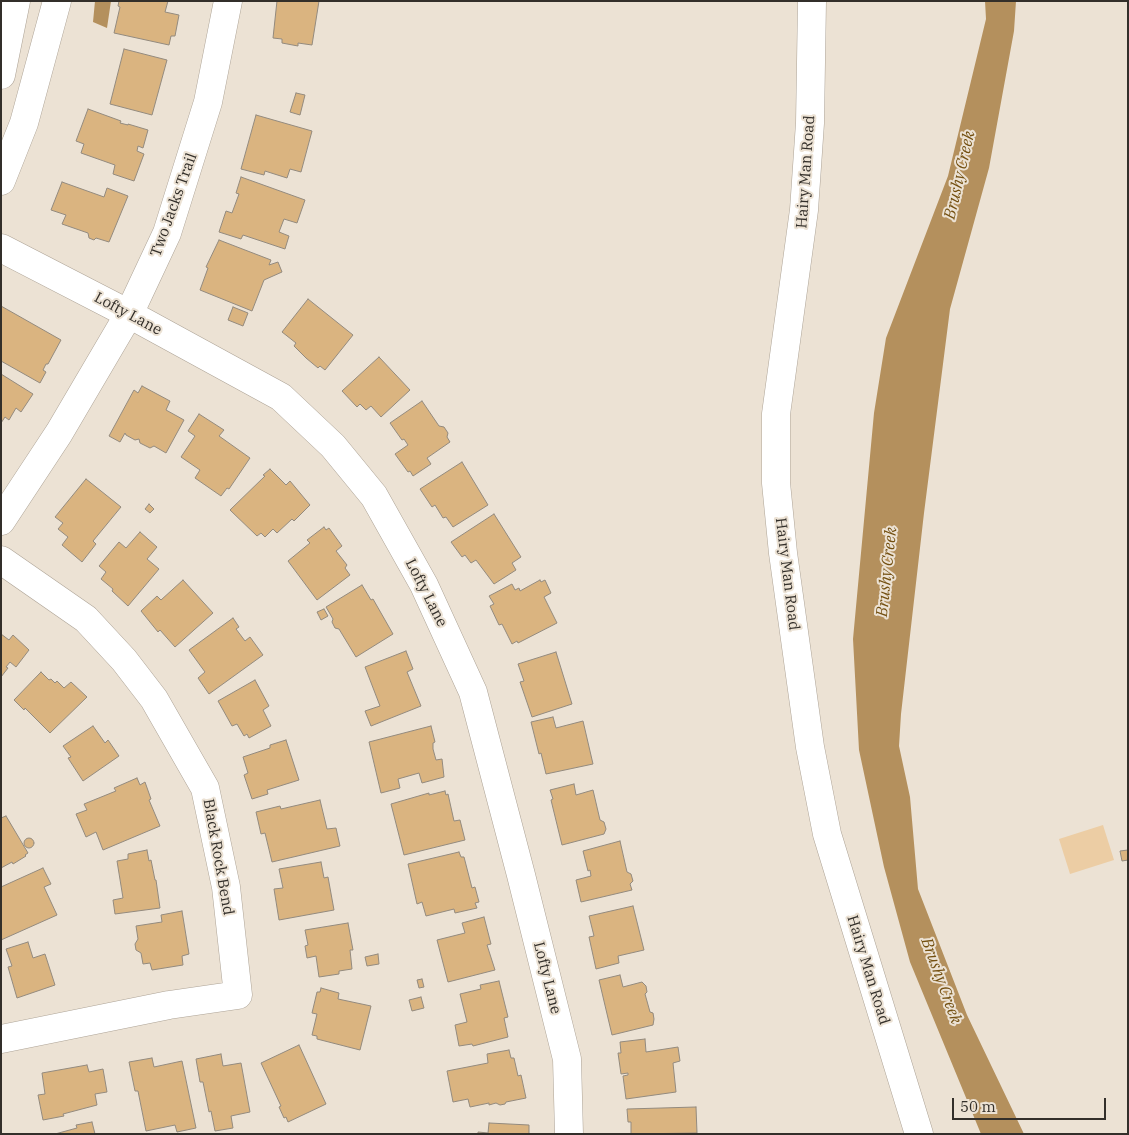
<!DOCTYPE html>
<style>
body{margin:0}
#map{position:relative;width:1129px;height:1135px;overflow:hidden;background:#ece2d4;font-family:"IBM Plex Serif",serif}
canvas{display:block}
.frame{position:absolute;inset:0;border:2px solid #332f2a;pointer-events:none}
.scale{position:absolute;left:952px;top:1098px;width:154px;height:22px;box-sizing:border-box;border:2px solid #332f2a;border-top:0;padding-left:6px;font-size:15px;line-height:18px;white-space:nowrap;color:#332f2a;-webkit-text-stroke:4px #ece2d4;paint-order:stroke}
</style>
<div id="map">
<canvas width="1129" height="1135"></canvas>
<div class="frame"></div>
<div class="scale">50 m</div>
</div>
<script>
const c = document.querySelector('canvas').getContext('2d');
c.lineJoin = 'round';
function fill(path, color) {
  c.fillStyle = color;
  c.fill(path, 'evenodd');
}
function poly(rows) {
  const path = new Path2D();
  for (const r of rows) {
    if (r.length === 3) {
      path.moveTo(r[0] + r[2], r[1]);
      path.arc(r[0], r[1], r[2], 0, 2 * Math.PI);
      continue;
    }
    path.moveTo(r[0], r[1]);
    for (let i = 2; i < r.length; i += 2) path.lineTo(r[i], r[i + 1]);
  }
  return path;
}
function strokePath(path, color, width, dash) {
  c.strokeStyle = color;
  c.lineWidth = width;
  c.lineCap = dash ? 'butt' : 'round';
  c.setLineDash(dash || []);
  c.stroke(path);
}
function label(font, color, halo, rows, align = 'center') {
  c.font = font + ' "IBM Plex Serif",serif';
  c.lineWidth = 4;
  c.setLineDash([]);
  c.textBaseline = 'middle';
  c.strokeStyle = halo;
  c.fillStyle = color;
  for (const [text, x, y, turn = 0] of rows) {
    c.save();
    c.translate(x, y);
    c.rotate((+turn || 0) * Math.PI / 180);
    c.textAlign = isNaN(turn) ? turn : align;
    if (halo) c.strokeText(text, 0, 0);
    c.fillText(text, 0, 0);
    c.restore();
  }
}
const green = poly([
 [1103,825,1114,860,1070,874,1059,839]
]);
const water = poly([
 [95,1,111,1,107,28,93,22],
 [985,1,1016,1,1014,31,989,168,950,309,924,513,901,714,899,746,910,797,918,889,967,1015,1024,1134,981,1134,910,962,884,867,859,750,853,639,874,413,886,338,948,176,986,19]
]);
const building = poly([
 [119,1,168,1,165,12,179,15,175,36,171,36,169,45,114,33,120,7,118,6,119,1],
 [277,1,319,1,312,45,298,43,298,46,282,43,282,39,273,38,277,1],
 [124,49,167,60,152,115,110,104,124,49],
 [296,93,305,95,300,115,290,112,296,93],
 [88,109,121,121,120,123,128,125,128,124,148,130,143,148,138,146,137,151,144,154,134,181,113,174,115,165,81,153,84,144,76,141,88,109],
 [256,115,312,131,301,172,290,169,287,178,265,171,264,175,241,169,256,115],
 [241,177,305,200,297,223,284,219,279,232,289,236,285,249,243,235,241,239,219,232,226,211,232,213,239,194,236,193,241,177],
 [62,182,104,197,107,188,128,196,109,242,96,238,94,240,89,238,88,233,62,224,66,215,51,210,62,182],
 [219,240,271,260,269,265,278,262,282,272,264,280,252,311,200,290,208,268,206,267,219,240],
 [308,299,353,335,325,370,320,366,318,368,306,358,294,346,296,343,282,332,308,299],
 [1,306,61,340,48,364,46,364,43,370,46,372,40,383,1,361,1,306],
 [233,307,248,313,243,326,228,320,233,307],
 [379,357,410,390,381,417,371,406,366,410,360,404,357,407,342,391,379,357],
 [1,374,33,394,21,412,16,408,9,420,5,417,1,423,1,374],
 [142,386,170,401,166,410,184,420,166,453,154,446,150,448,140,443,139,439,135,440,126,435,125,433,120,442,109,436,134,390,138,393,142,386],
 [422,401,439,426,444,427,448,433,447,437,450,442,427,458,431,464,413,476,410,471,408,472,395,454,408,445,404,439,402,440,390,423,422,401],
 [199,414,224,430,219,436,250,458,229,489,227,488,221,496,195,478,200,470,181,457,195,436,188,431,199,414],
 [462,462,488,505,453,527,446,517,443,518,435,505,432,507,420,489,462,462],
 [270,469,286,485,290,481,310,505,294,521,292,519,277,533,273,529,265,537,261,533,257,536,230,510,265,476,263,475,270,469],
 [86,479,121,507,93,541,96,544,82,562,62,545,68,537,58,529,63,523,55,517,86,479],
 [149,504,154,509,150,513,145,509,149,504],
 [494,514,521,557,512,563,516,570,494,584,476,560,471,563,465,555,462,557,451,542,494,514],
 [324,527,326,530,329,528,342,546,336,551,347,565,345,568,350,575,317,600,288,561,310,543,307,540,324,527],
 [140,532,157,547,147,559,159,569,128,606,112,591,113,589,101,579,106,572,99,566,119,542,126,548,140,532],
 [183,580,213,613,175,647,160,630,158,632,141,611,157,596,161,600,183,580],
 [540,580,541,582,545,580,551,593,544,597,557,623,518,643,517,641,512,644,502,624,499,625,490,606,494,604,489,596,512,584,515,590,519,588,520,591,540,580],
 [362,585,371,600,373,599,393,634,356,657,339,629,335,628,332,622,333,619,326,607,362,585],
 [324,609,328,616,321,620,317,612,324,609],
 [233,618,239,627,236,629,245,641,250,637,263,655,209,694,198,678,205,672,189,650,233,618],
 [1,634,9,640,13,635,29,650,16,667,10,662,6,667,8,668,1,677,1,634],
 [406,651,413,669,407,672,421,706,371,726,365,711,380,706,365,667,406,651],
 [556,652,572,704,532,717,520,682,524,681,518,664,556,652],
 [41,672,49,680,51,679,55,683,57,681,64,688,71,682,87,697,50,733,25,708,24,710,14,700,41,672],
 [255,680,269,706,263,710,271,726,249,738,247,734,244,736,237,724,232,726,218,701,255,680],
 [553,717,556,728,583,721,593,764,546,774,541,753,539,754,531,722,553,717],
 [93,726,105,743,108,740,119,756,83,781,68,758,71,757,63,746,93,726],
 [431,726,435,742,433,743,433,749,436,760,442,759,444,777,422,783,419,773,398,779,400,788,381,793,369,742,431,726],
 [286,740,299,780,267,790,268,794,252,799,244,775,248,773,243,757,270,748,270,745,286,740],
 [137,778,140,785,145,782,151,799,149,800,160,826,103,850,96,832,86,837,76,814,87,810,84,804,116,791,114,788,137,778],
 [574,784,576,795,593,790,600,820,604,822,606,829,604,834,562,845,551,800,553,799,550,790,574,784],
 [445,791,446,795,448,794,454,821,460,820,465,840,404,855,391,804,429,793,429,795,445,791],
 [320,800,327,829,336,828,340,846,272,862,265,833,261,834,256,812,280,806,281,809,320,800],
 [6,816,28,853,25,855,26,856,13,864,12,862,1,868,1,818,6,816],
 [29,843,5],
 [620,841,627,872,631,874,633,881,630,884,632,890,581,902,576,880,591,876,590,870,588,871,583,851,620,841],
 [147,850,149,861,151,860,155,880,156,880,160,908,115,914,113,900,123,898,117,861,128,859,128,854,147,850],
 [1128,850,1128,860,1122,861,1120,851,1128,850],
 [459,852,461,857,464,857,472,888,475,887,479,902,475,903,477,908,455,913,454,909,426,916,422,902,417,904,408,864,459,852],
 [321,862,324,878,328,877,334,910,279,920,274,889,283,888,279,869,321,862],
 [43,868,51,884,44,887,57,915,1,940,1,887,43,868],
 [633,906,644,950,618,956,619,963,596,969,589,937,594,936,589,916,633,906],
 [182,911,189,954,182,956,183,965,152,970,150,963,143,964,141,953,136,950,135,944,138,939,136,926,162,922,161,915,182,911],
 [484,917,491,944,487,945,495,970,448,982,437,940,465,933,462,923,484,917],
 [348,923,353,950,350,950,352,969,339,971,339,974,319,977,316,956,307,958,305,946,308,945,305,930,348,923],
 [28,942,33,958,45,954,55,985,17,998,8,967,12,966,6,949,28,942],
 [378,954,379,964,367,966,365,957,378,954],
 [620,975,623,987,642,982,646,986,647,992,645,994,650,1012,653,1013,654,1019,653,1025,612,1035,599,980,620,975],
 [422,979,424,987,419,988,417,980,422,979],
 [499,981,508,1017,504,1018,508,1037,473,1046,472,1044,459,1046,455,1025,467,1022,460,994,481,989,480,985,499,981],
 [321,988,339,993,338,999,371,1006,360,1050,317,1039,317,1036,312,1035,317,1014,312,1013,317,992,320,992,321,988],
 [421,997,424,1008,412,1011,409,1000,421,997],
 [645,1039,646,1052,678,1047,680,1061,673,1063,676,1092,626,1099,623,1076,628,1075,628,1073,621,1074,618,1053,621,1053,620,1042,645,1039],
 [299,1045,326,1104,288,1122,286,1117,284,1118,279,1107,281,1106,261,1063,299,1045],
 [509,1050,511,1058,514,1058,518,1076,521,1075,526,1098,506,1102,505,1104,500,1105,496,1103,489,1105,489,1103,470,1107,468,1099,453,1102,447,1071,488,1063,487,1054,509,1050],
 [221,1054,223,1066,241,1063,250,1112,231,1116,233,1128,215,1131,211,1111,209,1112,203,1082,200,1082,196,1059,221,1054],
 [152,1058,154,1067,182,1061,196,1128,177,1132,175,1125,146,1131,138,1091,135,1091,129,1062,152,1058],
 [87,1065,89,1072,103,1069,107,1092,95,1094,97,1105,63,1114,64,1116,43,1120,38,1095,45,1094,42,1073,87,1065],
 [696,1107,697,1133,631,1134,631,1122,628,1122,627,1109,696,1107],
 [92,1122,95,1134,55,1134,77,1128,76,1125,92,1122],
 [489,1123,529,1125,529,1134,478,1134,478,1132,488,1133,489,1123]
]);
const minor = poly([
 [812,1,810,123,804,210,776,414,776,483,783,553,810,747,827,834,919,1134],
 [1,75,16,1],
 [1,181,24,123,57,1],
 [1,248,129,314,281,397,333,446,374,496,424,585,473,692,521,875,567,1059,569,1134],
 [1,521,59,433,129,314,167,233,208,102,228,1],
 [1,560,86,619,124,660,154,699,205,788,226,887,238,995,169,1005,1,1039]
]);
const streetNames = [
 ["Hairy Man Road",806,172,-86],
 ["Two Jacks Trail",174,205,-70],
 ["Lofty Lane",128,314,28],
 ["Hairy Man Road",787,574,83],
 ["Lofty Lane",426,593,63],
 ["Black Rock Bend",218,857,80],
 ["Hairy Man Road",868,970,73],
 ["Lofty Lane",547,978,76]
];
const waterNames = [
 ["Brushy Creek",960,175,-77],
 ["Brushy Creek",887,572,-84],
 ["Brushy Creek",941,981,70]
];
fill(green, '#eccda4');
fill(water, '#b4905d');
fill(building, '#dab480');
strokePath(building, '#938a7e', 1);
strokePath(minor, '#ada396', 29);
strokePath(minor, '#fff', 28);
label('15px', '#332f2a', '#ece2d4', streetNames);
label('italic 16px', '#734f10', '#ece2d4', waterNames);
</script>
